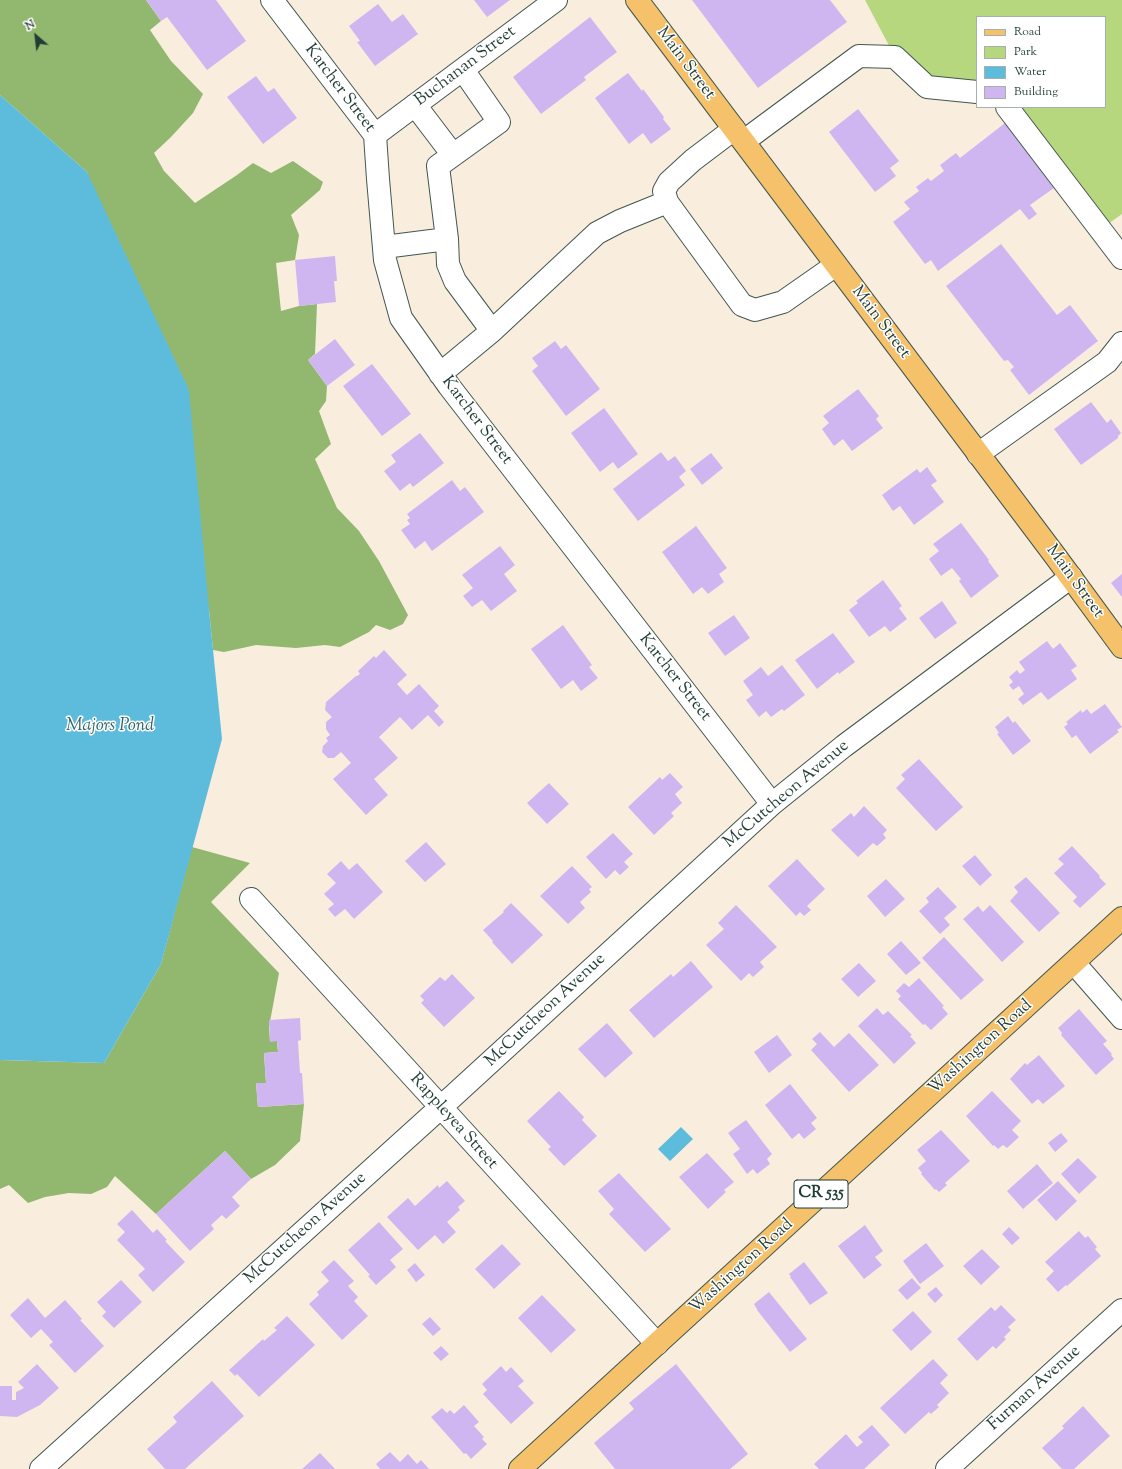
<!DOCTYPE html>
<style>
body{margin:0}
#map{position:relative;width:1122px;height:1469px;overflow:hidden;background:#f9edde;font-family:"Sorts Mill Goudy",serif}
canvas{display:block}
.legend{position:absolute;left:976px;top:16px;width:130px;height:92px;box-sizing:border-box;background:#fff;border:1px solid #a5b1ae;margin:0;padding:5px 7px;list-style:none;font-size:12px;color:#1f3d34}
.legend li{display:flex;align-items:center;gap:8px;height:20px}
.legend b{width:20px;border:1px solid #a5b1ae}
.north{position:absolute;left:16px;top:16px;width:40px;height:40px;-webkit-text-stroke:3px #fff;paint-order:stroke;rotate:332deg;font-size:11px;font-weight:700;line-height:16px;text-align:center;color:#1f3d34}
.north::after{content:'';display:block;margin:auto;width:14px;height:18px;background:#1f3d34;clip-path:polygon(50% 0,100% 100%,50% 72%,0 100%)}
</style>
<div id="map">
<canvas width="1122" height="1469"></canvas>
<ul class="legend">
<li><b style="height:5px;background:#f5c16b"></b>Road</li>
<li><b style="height:11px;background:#b7d77f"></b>Park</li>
<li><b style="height:11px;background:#5dbcdb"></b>Water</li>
<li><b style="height:11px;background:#d0b6f1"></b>Building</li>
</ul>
<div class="north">N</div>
</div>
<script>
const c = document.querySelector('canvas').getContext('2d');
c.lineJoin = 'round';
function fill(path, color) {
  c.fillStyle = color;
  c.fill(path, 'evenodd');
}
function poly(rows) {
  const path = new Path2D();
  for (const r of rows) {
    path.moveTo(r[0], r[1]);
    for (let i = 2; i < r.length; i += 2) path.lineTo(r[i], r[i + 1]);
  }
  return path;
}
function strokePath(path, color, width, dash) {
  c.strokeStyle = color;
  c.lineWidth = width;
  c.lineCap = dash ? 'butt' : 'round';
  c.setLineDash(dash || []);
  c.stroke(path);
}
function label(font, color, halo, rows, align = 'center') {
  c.font = font + ' "Sorts Mill Goudy",serif';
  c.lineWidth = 3;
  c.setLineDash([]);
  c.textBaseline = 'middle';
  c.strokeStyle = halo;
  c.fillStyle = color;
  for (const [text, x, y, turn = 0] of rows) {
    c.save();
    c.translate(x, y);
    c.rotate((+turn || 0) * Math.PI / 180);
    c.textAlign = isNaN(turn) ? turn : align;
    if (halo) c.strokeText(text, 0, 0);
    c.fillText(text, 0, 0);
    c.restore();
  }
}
const green = poly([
 [865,0,1122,0,1122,214,1101,229,1007,107,1105,107,1105,17,977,17,977,92,927,87,895,57]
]);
const forest = poly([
 [0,0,146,0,161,21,150,30,171,61,203,94,193,113,171,137,154,153,164,171,195,203,237,175,253,163,271,173,293,161,323,182,320,190,291,215,299,235,295,260,276,263,281,311,299,306,317,304,315,354,308,360,327,386,326,401,319,411,331,444,315,459,337,508,359,531,379,561,408,615,403,624,390,630,376,625,369,632,340,647,325,645,296,648,256,645,224,652,213,650,209,610,87,172,0,95],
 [192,847,250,863,211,902,279,973,269,1027,270,1041,277,1041,278,1052,264,1053,266,1083,256,1083,258,1107,304,1104,300,1141,275,1165,251,1179,225,1151,156,1214,115,1176,107,1187,91,1194,69,1193,45,1197,28,1203,9,1185,0,1189,0,1060,104,1063,161,964]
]);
const water = poly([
 [0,95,87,172,189,390,209,610,222,739,161,964,104,1063,0,1060],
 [681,1127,693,1139,670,1161,658,1149]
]);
const building = poly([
 [146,0,216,0,246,41,207,70,167,17,161,21],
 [474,0,510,0,487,17],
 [692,0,830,0,847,22,758,88],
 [378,4,392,22,403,14,418,34,375,66,357,42,360,41,349,26],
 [590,17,617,52,584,77,586,80,541,114,513,77],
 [628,73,642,91,643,89,664,117,663,119,671,129,651,144,643,133,629,144,595,98],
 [256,76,268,92,274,88,297,118,263,144,227,97],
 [858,109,899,161,890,168,896,176,875,192,829,132],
 [1005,123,1054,188,1030,205,1037,214,1029,220,1020,209,938,271,931,260,925,264,893,222,910,209,904,202,919,191,916,187,928,178,931,181,944,171,940,165,956,153,960,158],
 [1001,244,1057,315,1070,305,1098,341,1029,395,1010,370,1014,367,1008,360,1004,361,946,286],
 [335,256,337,281,334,281,336,302,299,306,295,260],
 [335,339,355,365,327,386,308,360],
 [555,341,561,349,566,345,600,389,566,416,532,371,538,366,532,358],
 [372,364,411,414,382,436,343,386],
 [858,389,879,416,876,419,883,428,852,451,843,439,834,446,822,429,829,423,823,416],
 [1091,402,1107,423,1111,419,1121,433,1118,436,1118,438,1081,465,1054,429],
 [604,408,638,454,618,469,613,462,600,472,571,433],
 [420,433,444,463,413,487,410,483,400,491,384,471,396,462,391,455],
 [661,452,668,461,675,456,686,471,679,477,685,485,638,521,613,489],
 [711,453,723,468,702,485,690,469],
 [927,467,937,481,931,485,944,502,914,525,900,506,893,511,882,495,917,469,920,473],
 [452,480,460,491,465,487,484,512,432,551,425,541,415,549,401,530,410,524,407,520,410,518,407,514],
 [961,523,989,560,988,561,999,576,971,598,959,581,961,579,952,568,941,576,929,559,939,551,933,544],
 [696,526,727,568,719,574,724,582,708,594,702,587,693,594,662,552],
 [500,546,515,565,504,574,517,591,491,611,482,600,472,607,463,596,473,588,462,575],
 [1122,574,1122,597,1111,583],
 [883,580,902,606,899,608,907,619,890,632,885,626,869,637,849,610,858,603,856,601],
 [942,601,957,623,935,639,919,618],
 [734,615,750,638,725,656,708,633],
 [563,625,592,665,589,667,598,678,581,691,573,680,561,689,531,649],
 [833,633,855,662,839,674,838,672,817,689,795,660],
 [1047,641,1053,649,1060,643,1077,666,1071,670,1077,679,1048,700,1041,692,1023,705,1018,699,1024,694,1019,686,1013,690,1009,685,1013,682,1009,677,1017,670,1020,674,1025,670,1019,662],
 [384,650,407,675,397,684,407,695,419,684,439,706,434,711,444,722,439,727,428,715,412,730,400,717,379,737,398,758,374,779,388,795,366,815,333,779,351,763,341,752,334,758,328,758,322,752,323,746,328,741,326,738,330,735,326,729,326,722,332,717,325,710,326,702,356,676,357,676,360,674,358,671,374,656,376,658],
 [782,665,805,695,784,711,782,709,771,717,766,711,759,717,746,700,753,695,743,681,761,667,768,676],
 [1105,704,1122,727,1117,730,1119,732,1090,754,1076,735,1072,738,1064,727,1068,724,1066,722,1081,710,1082,713,1087,709,1091,714],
 [1008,716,1013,723,1015,721,1031,741,1013,755,997,734,999,733,995,727],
 [919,759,963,807,936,831,896,788,905,779,901,775],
 [670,773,683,787,675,794,682,803,671,813,674,816,654,835,628,807,660,777,662,780],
 [549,783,569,804,547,824,527,803],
 [864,806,887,830,883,834,886,838,877,846,873,843,858,857,831,830,851,813,854,817],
 [613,833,633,854,624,862,629,867,620,875,615,870,606,879,586,857],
 [426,842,446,864,425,882,405,861],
 [1072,846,1100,876,1099,877,1106,884,1080,908,1073,901,1077,897,1054,873,1064,864,1058,859],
 [975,855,992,875,980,886,962,866],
 [797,859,825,889,807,906,811,910,804,916,800,912,796,916,768,886],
 [341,861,349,870,357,863,383,892,354,919,345,909,335,917,328,909,334,904,324,894,336,883,327,874],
 [572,866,592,887,589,889,591,892,580,902,585,908,568,924,540,896],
 [1026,877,1060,913,1039,932,1010,901,1018,892,1014,887],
 [886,879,905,899,885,917,867,896],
 [938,887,957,907,944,918,950,925,940,934,919,911,929,902,926,898],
 [511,903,543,935,512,964,492,942,493,941,483,930,504,912,503,911],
 [736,905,777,947,760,962,764,967,753,977,749,973,741,981,706,945,724,929,718,923],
 [990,905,1024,942,1002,962,963,919,978,906,983,912],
 [944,937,984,980,961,1000,922,958],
 [901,941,921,963,906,975,887,954],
 [691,961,713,987,654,1038,629,1010,671,974,673,977],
 [859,963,876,981,858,997,841,979],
 [452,974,475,998,444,1027,421,1003,424,1000,420,996,440,977,445,981],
 [919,978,944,1006,942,1007,948,1014,931,1030,925,1024,923,1025,898,999,901,996,896,991,904,983,909,987],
 [877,1008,883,1015,888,1011,912,1035,910,1036,916,1043,894,1064,858,1026],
 [1079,1009,1107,1041,1103,1044,1112,1054,1111,1055,1114,1059,1096,1075,1061,1035,1062,1033,1058,1028],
 [300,1018,301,1040,298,1041,300,1073,302,1073,304,1104,258,1107,256,1083,266,1083,264,1053,278,1052,277,1041,270,1042,269,1020],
 [607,1023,633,1053,605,1078,578,1049],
 [820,1032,834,1047,849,1033,879,1065,849,1092,811,1050,817,1044,812,1039],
 [777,1035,792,1055,769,1073,754,1052],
 [1039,1055,1065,1086,1043,1104,1038,1099,1032,1104,1010,1079,1025,1063,1027,1065],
 [790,1084,817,1118,811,1123,816,1129,804,1139,799,1133,792,1139,765,1105],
 [559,1091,584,1117,582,1120,597,1136,564,1166,548,1149,551,1147,527,1121],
 [992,1091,1021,1121,1012,1130,1019,1137,1007,1148,1003,1145,998,1149,994,1145,993,1146,966,1116],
 [746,1120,772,1154,767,1159,770,1164,757,1174,753,1169,747,1174,733,1154,740,1149,728,1133],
 [941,1130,970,1161,945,1183,947,1185,939,1192,936,1189,935,1190,921,1174,922,1173,918,1168,926,1161,917,1150],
 [1061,1133,1068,1141,1055,1152,1048,1143],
 [225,1151,251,1179,232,1197,240,1206,226,1219,222,1215,211,1225,214,1229,190,1251,156,1214],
 [707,1153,734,1182,724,1190,726,1192,708,1209,679,1177],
 [1078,1158,1097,1177,1079,1194,1061,1174],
 [1037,1164,1053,1183,1023,1209,1007,1191],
 [619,1173,671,1229,645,1252,609,1214,614,1209,598,1191],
 [447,1181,465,1201,458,1207,460,1210,447,1222,456,1232,443,1244,435,1235,418,1250,387,1217,408,1198,415,1206,438,1185,439,1188],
 [1058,1181,1077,1201,1056,1221,1037,1200],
 [132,1210,153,1233,157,1229,167,1240,165,1241,185,1262,153,1292,138,1275,145,1269,117,1240,125,1232,117,1224],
 [379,1222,403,1249,390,1260,396,1267,376,1285,368,1276,370,1275,348,1250],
 [865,1225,883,1251,875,1257,882,1265,864,1279,838,1246],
 [1009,1227,1020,1238,1012,1245,1002,1234],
 [1079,1231,1085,1238,1088,1236,1097,1247,1095,1249,1101,1256,1067,1286,1066,1285,1058,1292,1046,1279,1054,1271,1045,1262],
 [926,1243,944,1266,920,1284,903,1261],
 [502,1244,521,1264,494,1289,475,1269],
 [982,1249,1000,1267,981,1285,963,1266],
 [334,1260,354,1281,348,1286,358,1297,354,1301,368,1316,342,1340,309,1304,319,1295,317,1292,329,1281,321,1272],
 [804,1262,828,1293,810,1305,790,1277,791,1277,789,1274],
 [415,1263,425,1275,416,1282,407,1270],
 [912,1278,921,1288,907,1300,898,1290],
 [121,1280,142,1302,114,1328,102,1316,106,1312,97,1302],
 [936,1287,943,1295,935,1303,927,1294],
 [769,1292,807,1339,790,1352,757,1310,757,1309,754,1304],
 [542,1295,576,1330,551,1353,518,1318],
 [28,1298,45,1318,65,1300,82,1319,80,1320,104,1346,75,1373,49,1345,53,1342,41,1329,31,1338,10,1315],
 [1001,1305,1016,1320,1008,1327,1011,1330,1004,1337,1006,1339,996,1349,993,1346,977,1361,957,1339,991,1307,995,1311],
 [913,1311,932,1332,911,1351,892,1330],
 [287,1316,315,1345,259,1397,237,1374,235,1376,229,1370,263,1339,264,1341,277,1330,274,1328],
 [430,1317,441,1329,433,1336,422,1324],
 [441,1346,449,1354,441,1361,433,1353],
 [933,1359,948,1375,940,1383,949,1393,937,1405,939,1407,931,1414,929,1412,905,1434,880,1408],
 [37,1364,59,1388,40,1405,17,1417,0,1416,0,1386,12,1386,12,1400,16,1400,16,1392,24,1388,18,1382],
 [676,1364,748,1454,730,1469,615,1469,594,1443,634,1409,629,1403],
 [501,1366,506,1372,511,1367,524,1381,518,1386,534,1403,511,1424,483,1394,487,1390,482,1384],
 [212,1381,244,1416,185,1469,165,1469,147,1449,177,1422,173,1417],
 [464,1405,479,1422,474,1426,484,1437,482,1439,487,1444,471,1459,466,1453,464,1454,431,1417,442,1408,447,1413,450,1410,454,1414],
 [1083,1406,1110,1436,1074,1469,1062,1469,1042,1448,1064,1428,1062,1426],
 [872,1425,890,1445,864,1469,819,1469,814,1464,846,1434,857,1447,863,1442,858,1437],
 [390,1452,400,1462,408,1454,417,1464,421,1460,429,1469,380,1469,376,1464],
 [320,1453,335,1469,302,1469]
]);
const minor = poly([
 [272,0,375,135,378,179,385,260,401,318,449,386,772,804],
 [415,105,453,155],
 [1007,107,1122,258],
 [734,129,693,160,669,182,664,191,667,202,742,305,755,310,783,302,836,265],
 [375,135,556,0],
 [744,141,859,56,895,57,927,87,977,92],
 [384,247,447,239,438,166,499,122,463,70],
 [492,331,597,233,620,221,667,202],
 [440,374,492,331,455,281,448,264,447,239],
 [978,454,1107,362,1122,343],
 [251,899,657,1344],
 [1074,963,1122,1018],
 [41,1469,440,1108,772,804,844,746,1071,577],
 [947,1469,1122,1310]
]);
const major = poly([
 [637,0,1056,557,1122,647],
 [520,1469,1122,918]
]);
const shields = [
 [821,1194,54]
];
const shieldNames = [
 ["CR 535",821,1194]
];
const streetNames = [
 ["Main Street",685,64,53],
 ["Buchanan Street",466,67,-37],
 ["Karcher Street",339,89,53],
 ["Main Street",880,323,53],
 ["Karcher Street",476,421,53],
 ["Main Street",1074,582,54],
 ["Karcher Street",674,678,52],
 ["McCutcheon Avenue",787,795,-40],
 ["McCutcheon Avenue",546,1011,-43],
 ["Washington Road",981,1048,-42],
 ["Rappleyea Street",453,1122,48],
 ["McCutcheon Avenue",306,1229,-42],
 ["Washington Road",742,1267,-42],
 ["Furman Avenue",1035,1389,-42]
];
const waterNames = [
 ["Majors Pond",110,727]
];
fill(green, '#b7d77f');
fill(forest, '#91b86e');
fill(water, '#5dbcdb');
fill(building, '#d0b6f1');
strokePath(minor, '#40574e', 24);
strokePath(major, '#40574e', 24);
strokePath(minor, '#fff', 22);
strokePath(major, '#f5c16b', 22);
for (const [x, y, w] of shields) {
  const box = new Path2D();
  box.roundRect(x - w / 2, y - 14, w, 28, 3);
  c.fillStyle = '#fff';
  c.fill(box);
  strokePath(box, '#1f3d34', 1);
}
label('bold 16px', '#1f3d34', null, shieldNames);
label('17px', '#1f3d34', '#fff', streetNames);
label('italic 18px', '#326366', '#fff', waterNames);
</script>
